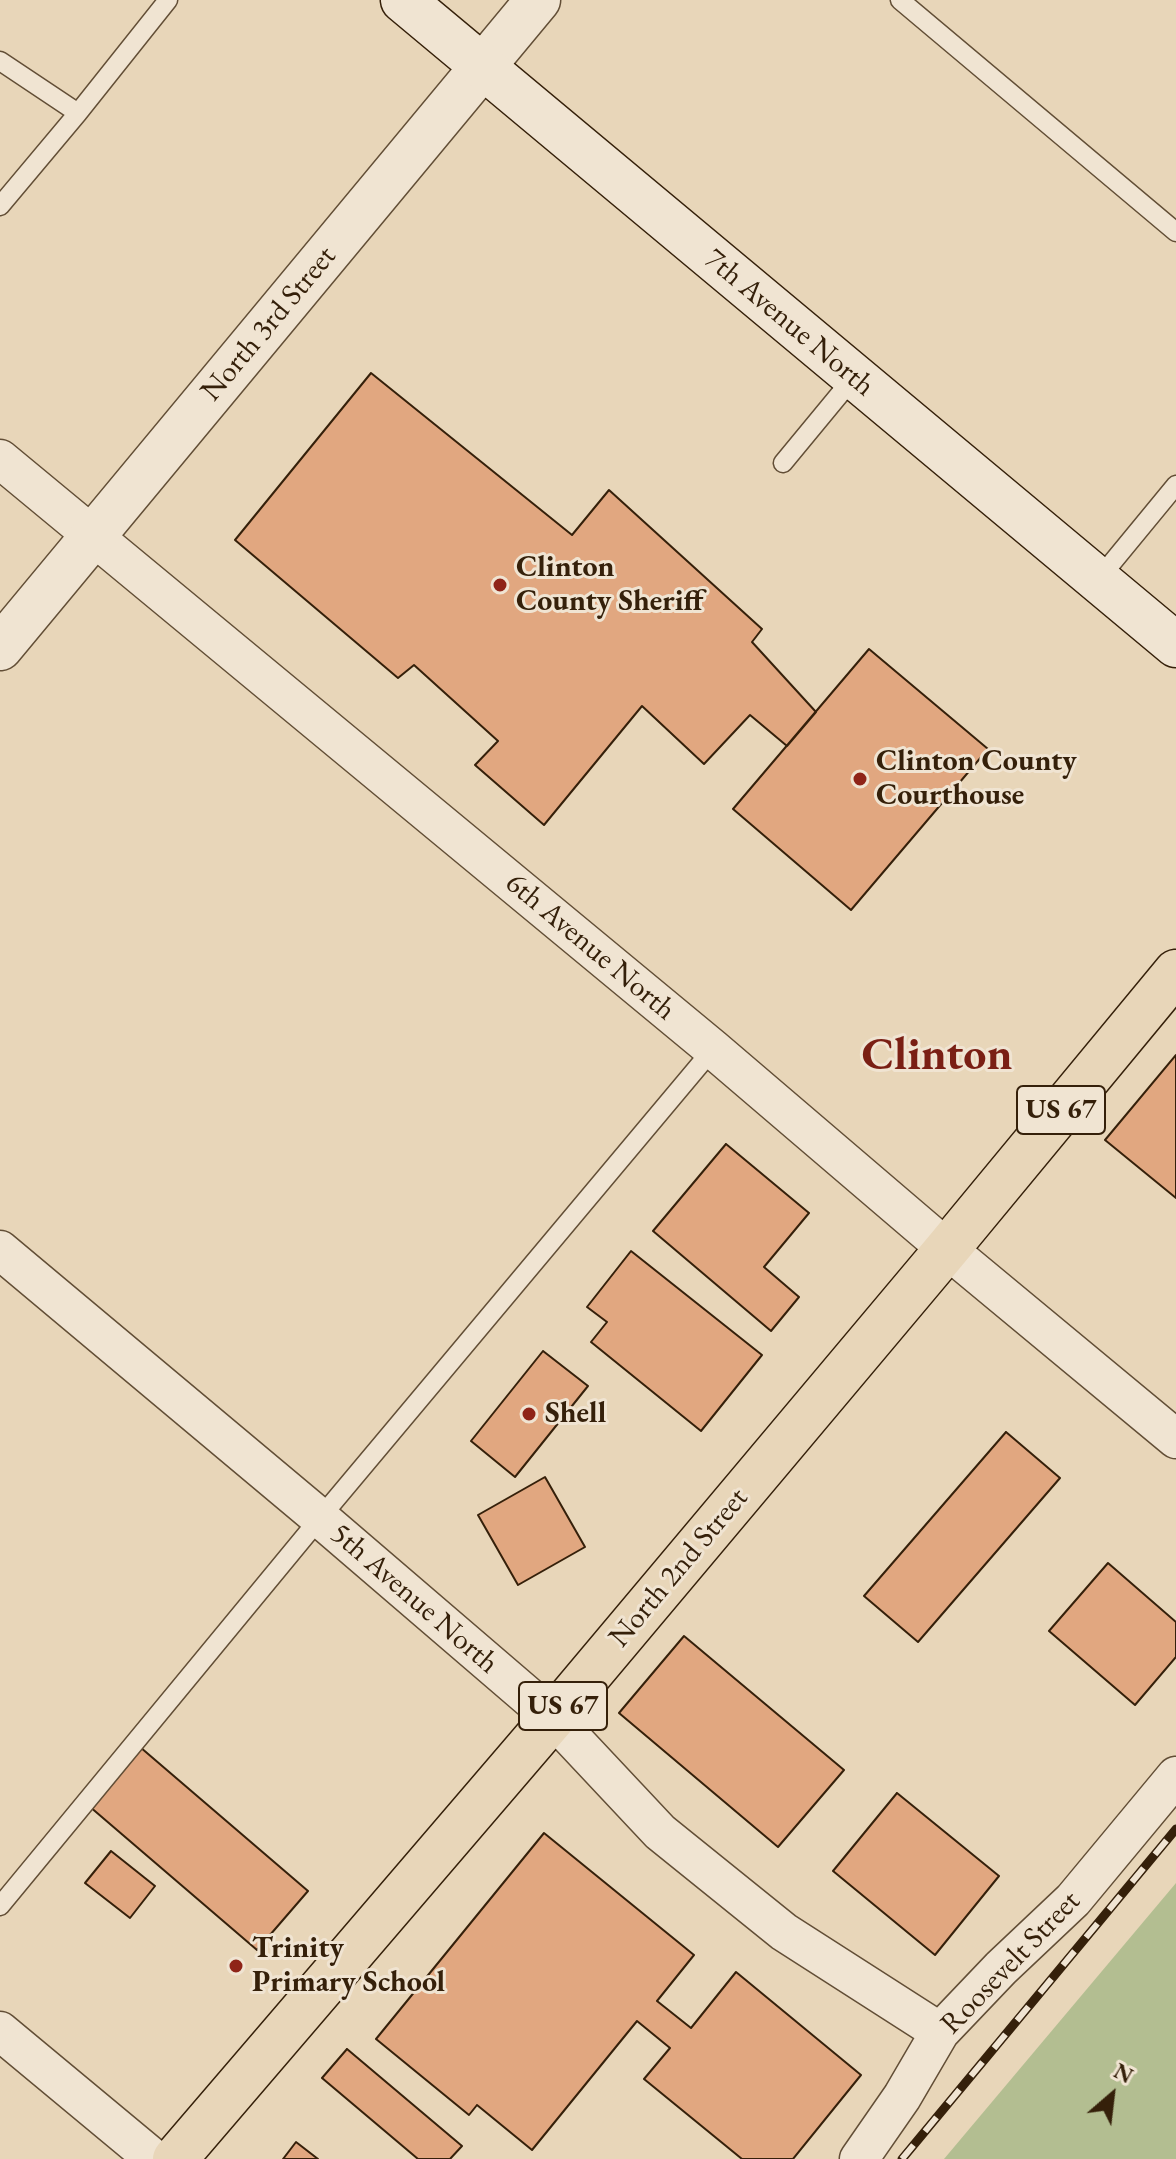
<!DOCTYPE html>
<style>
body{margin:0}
#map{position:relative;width:1176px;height:2159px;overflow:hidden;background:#e8d6b9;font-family:"EB Garamond",serif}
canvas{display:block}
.north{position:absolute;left:1072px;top:2055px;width:80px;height:80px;-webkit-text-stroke:6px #f0e4d2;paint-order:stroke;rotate:28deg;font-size:22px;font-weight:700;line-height:32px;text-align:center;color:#35200a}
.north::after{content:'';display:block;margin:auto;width:28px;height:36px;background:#35200a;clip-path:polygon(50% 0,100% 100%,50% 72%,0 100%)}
</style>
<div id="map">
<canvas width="1176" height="2159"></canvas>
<div class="north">N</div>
</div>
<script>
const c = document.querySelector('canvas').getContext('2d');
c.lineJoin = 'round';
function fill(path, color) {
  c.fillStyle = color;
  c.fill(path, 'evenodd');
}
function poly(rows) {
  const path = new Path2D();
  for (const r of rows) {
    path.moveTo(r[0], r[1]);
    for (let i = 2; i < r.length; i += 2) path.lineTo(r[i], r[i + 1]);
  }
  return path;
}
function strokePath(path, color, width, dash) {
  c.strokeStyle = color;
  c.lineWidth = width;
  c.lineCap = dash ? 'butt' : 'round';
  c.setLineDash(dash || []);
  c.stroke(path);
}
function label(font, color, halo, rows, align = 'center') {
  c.font = font + ' "EB Garamond",serif';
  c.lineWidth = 6;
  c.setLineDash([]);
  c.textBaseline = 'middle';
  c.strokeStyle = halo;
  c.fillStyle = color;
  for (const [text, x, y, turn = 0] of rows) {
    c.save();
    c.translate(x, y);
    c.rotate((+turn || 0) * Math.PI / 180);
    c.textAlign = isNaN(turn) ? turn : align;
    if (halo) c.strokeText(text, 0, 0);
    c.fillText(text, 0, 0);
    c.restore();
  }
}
const green = poly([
 [1176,1883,1176,2159,944,2159]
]);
const building = poly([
 [371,373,572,535,609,490,762,629,752,642,816,712,787,746,750,715,704,764,642,706,544,825,475,765,498,741,414,665,398,678,235,540,371,373],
 [869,649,988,749,851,910,733,809,869,649],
 [1176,1055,1176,1198,1105,1140,1176,1055],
 [726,1144,809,1213,764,1267,799,1297,771,1331,653,1231,726,1144],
 [631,1251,762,1355,701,1431,591,1342,607,1322,587,1307,631,1251],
 [543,1351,588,1386,515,1477,471,1441,543,1351],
 [1006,1432,1060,1478,918,1642,864,1596,1006,1432],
 [545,1477,585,1547,518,1585,478,1515,545,1477],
 [1108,1563,1176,1622,1176,1657,1135,1705,1049,1631,1108,1563],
 [684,1636,844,1770,778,1847,619,1713,684,1636],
 [140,1747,308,1891,257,1950,89,1806,140,1747],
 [897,1793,999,1876,935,1955,833,1871,897,1793],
 [544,1833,694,1955,657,2001,691,2028,736,1972,861,2075,793,2159,742,2159,644,2079,670,2048,637,2021,532,2150,477,2105,469,2115,376,2039,544,1833],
 [111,1851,155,1886,130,1918,85,1883,111,1851],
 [347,2049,462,2146,450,2159,418,2159,322,2078,347,2049],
 [296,2142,318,2159,283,2159,296,2142]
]);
const service = poly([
 [900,0,1176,232],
 [0,61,78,113],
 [0,206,78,113,168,0],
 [783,463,854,377],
 [1097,581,1176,485],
 [0,1906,320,1518,713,1049]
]);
const minor = poly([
 [0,459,713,1049,947,1249,1176,1439],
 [0,1250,320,1518,553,1718,660,1832,784,1932,940,2032],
 [0,2031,154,2159],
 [859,2159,902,2097,940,2032,1001,1968,1073,1900,1176,1776]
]);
const tertiary = poly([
 [0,648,538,0]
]);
const secondary = poly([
 [403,0,1176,645]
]);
const primary = poly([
 [175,2159,553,1718,947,1249,1176,972]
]);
const rail = poly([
 [902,2159,1176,1829]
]);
const markers = [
 [500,585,8,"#8f2418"],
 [860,779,8,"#8f2418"],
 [529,1414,8,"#8f2418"],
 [236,1966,8,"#8f2418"]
];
const shields = [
 [1061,1110,88],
 [563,1706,88]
];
const shieldNames = [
 ["US 67",1061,1110],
 ["US 67",563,1706]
];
const streetNames = [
 ["7th Avenue North",789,323,40],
 ["North 3rd Street",269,324,-50],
 ["6th Avenue North",590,947,40],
 ["North 2nd Street",679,1568,-50],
 ["5th Avenue North",414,1599,41],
 ["Roosevelt Street",1011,1963,-46]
];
const poiNames = [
 ["Clinton",516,568],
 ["County Sheriff",516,602],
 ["Clinton County",876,762],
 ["Courthouse",876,796],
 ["Shell",545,1414],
 ["Trinity",252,1949],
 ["Primary School",252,1983]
];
const townNames = [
 ["Clinton",937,1056]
];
fill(green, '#b3be91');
fill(building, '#e1a780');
strokePath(building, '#35200a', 2);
strokePath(service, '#624e36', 21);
strokePath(minor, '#624e36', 41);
strokePath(tertiary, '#624e36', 47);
strokePath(secondary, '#35200a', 47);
strokePath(primary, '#35200a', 47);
strokePath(service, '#f0e4d2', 18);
strokePath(minor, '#f0e4d2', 38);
strokePath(tertiary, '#f0e4d2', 44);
strokePath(secondary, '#f0e4d2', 44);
strokePath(primary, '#e8d6b9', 44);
strokePath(rail, '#35200a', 9);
strokePath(rail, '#f0e4d2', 6, [18]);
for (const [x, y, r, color] of markers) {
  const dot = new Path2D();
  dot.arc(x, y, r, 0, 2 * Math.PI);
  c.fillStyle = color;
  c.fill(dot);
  strokePath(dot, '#f0e4d2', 3);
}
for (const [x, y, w] of shields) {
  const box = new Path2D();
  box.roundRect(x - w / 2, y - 24, w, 48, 6);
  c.fillStyle = '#f0e4d2';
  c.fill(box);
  strokePath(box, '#35200a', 2);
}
label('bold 28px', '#35200a', null, shieldNames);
label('30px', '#35200a', '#f0e4d2', streetNames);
label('bold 30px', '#35200a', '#f0e4d2', poiNames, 'left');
label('bold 46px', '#7a1f14', '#f0e4d2', townNames);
</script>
